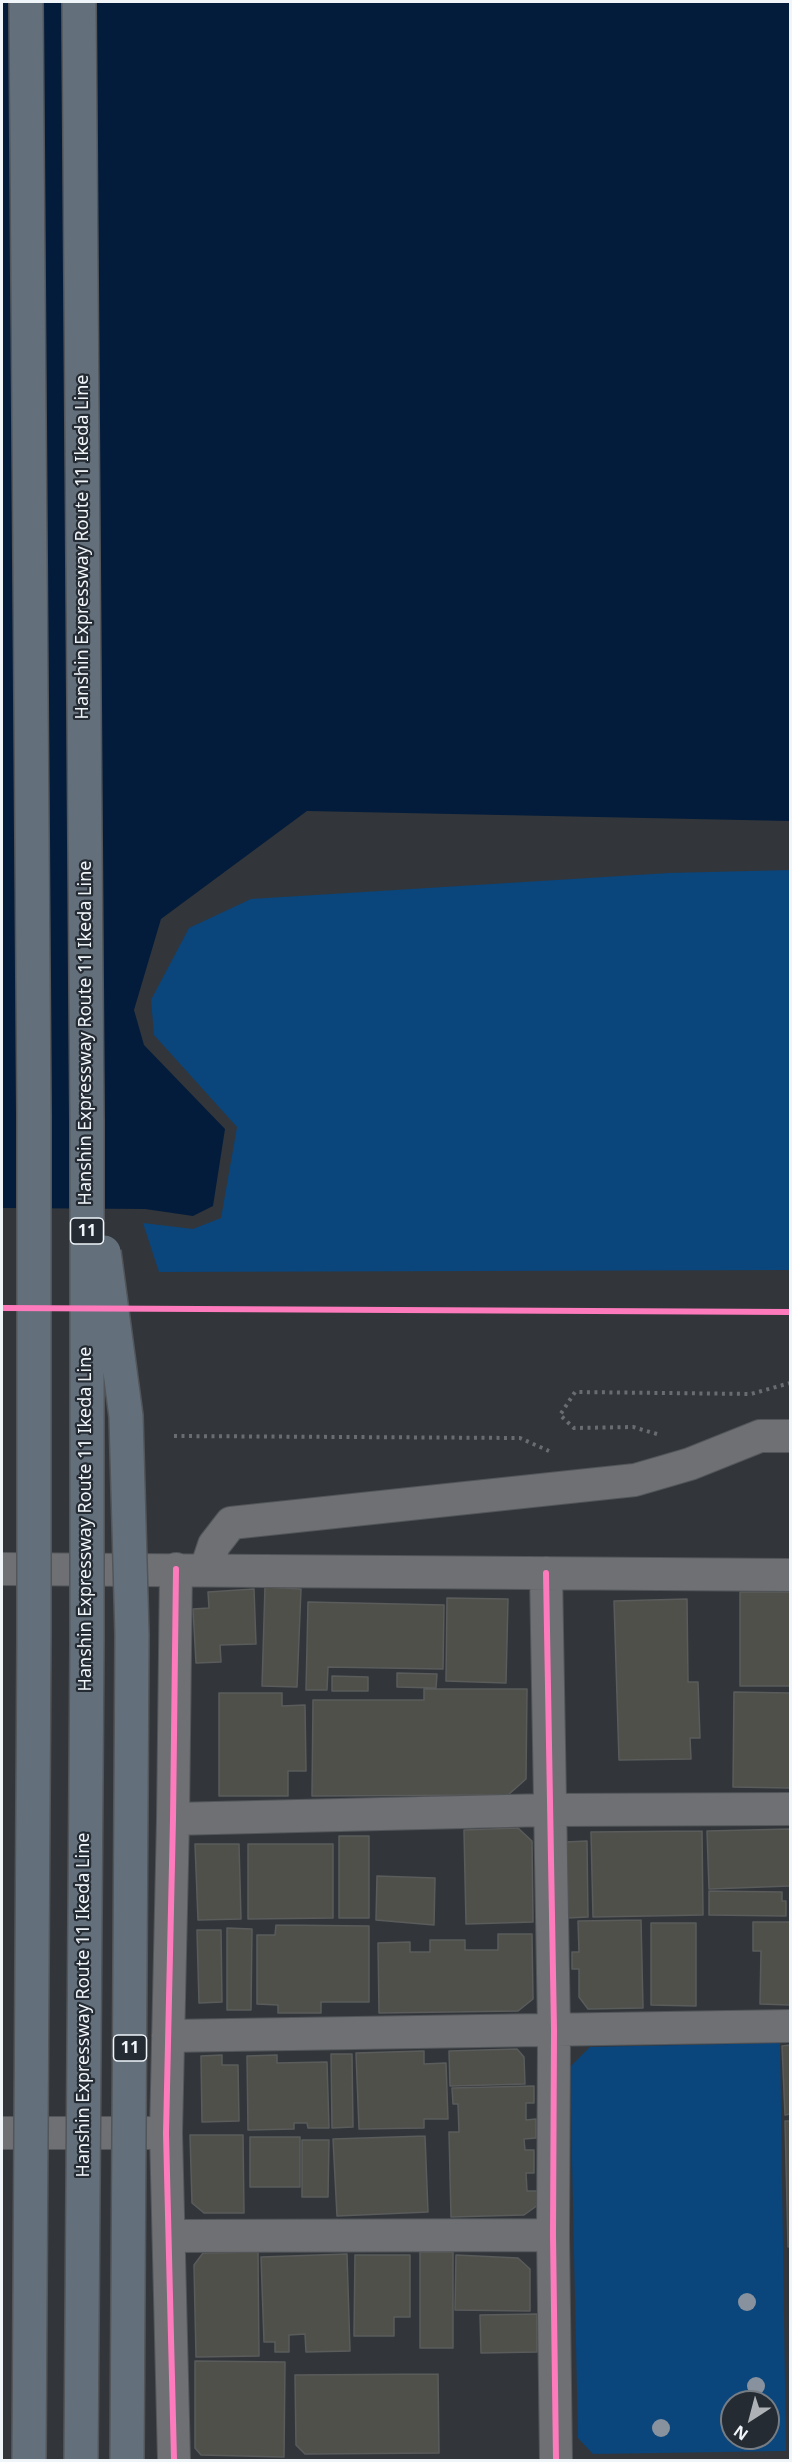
<!DOCTYPE html>
<style>
body{margin:0}
#map{position:relative;width:792px;height:2462px;overflow:hidden;background:#32363a;font-family:"Noto Sans",sans-serif}
canvas{display:block}
.frame{position:absolute;inset:0;border:3px solid #f0f5fa;pointer-events:none}
.north{position:absolute;left:720px;top:2390px;width:60px;height:60px;box-sizing:border-box;background:#252b33;border:2px solid #767c83;border-radius:50%;rotate:216deg;font-size:16px;font-weight:700;line-height:24px;text-align:center;color:#f0f5fa}
.north::after{content:'';display:block;margin:auto;width:21px;height:27px;background:#aeb2b7;clip-path:polygon(50% 0,100% 100%,50% 72%,0 100%)}
</style>
<div id="map">
<canvas width="792" height="2462"></canvas>
<div class="frame"></div>
<div class="north">N</div>
</div>
<script>
const c = document.querySelector('canvas').getContext('2d');
c.lineJoin = 'round';
function fill(path, color) {
  c.fillStyle = color;
  c.fill(path, 'evenodd');
}
function poly(rows) {
  const path = new Path2D();
  for (const r of rows) {
    path.moveTo(r[0], r[1]);
    for (let i = 2; i < r.length; i += 2) path.lineTo(r[i], r[i + 1]);
  }
  return path;
}
function strokePath(path, color, width, dash) {
  c.strokeStyle = color;
  c.lineWidth = width;
  c.lineCap = dash ? 'butt' : 'round';
  c.setLineDash(dash || []);
  c.stroke(path);
}
function label(font, color, halo, rows, align = 'center') {
  c.font = font + ' "Noto Sans",sans-serif';
  c.lineWidth = 4.5;
  c.setLineDash([]);
  c.textBaseline = 'middle';
  c.strokeStyle = halo;
  c.fillStyle = color;
  for (const [text, x, y, turn = 0] of rows) {
    c.save();
    c.translate(x, y);
    c.rotate((+turn || 0) * Math.PI / 180);
    c.textAlign = isNaN(turn) ? turn : align;
    if (halo) c.strokeText(text, 0, 0);
    c.fillText(text, 0, 0);
    c.restore();
  }
}
const green = poly([
 [790,870,790,1270,159,1272,143,1223,193,1229,221,1218,237,1127,154,1035,151,1000,189,928,251,899,669,873],
 [780,2043,786,2451,593,2454,578,2438,570,2067,590,2047],
 [732,2402,768,2402,768,2438,732,2438]
]);
const water = poly([
 [2,2,790,2,790,821,307,811,161,919,134,1010,144,1045,225,1129,213,1206,193,1216,145,1209,2,1208]
]);
const building = poly([
 [265,1587,301,1589,297,1687,262,1686,265,1587],
 [254,1589,256,1644,220,1645,221,1662,196,1663,193,1609,209,1608,208,1592,254,1589],
 [740,1592,790,1592,790,1686,740,1686,740,1592],
 [447,1598,508,1599,506,1683,446,1681,447,1598],
 [687,1599,688,1682,698,1682,700,1738,690,1738,691,1759,619,1760,614,1601,687,1599],
 [308,1602,444,1605,443,1669,328,1667,327,1690,306,1690,308,1602],
 [397,1673,437,1674,436,1688,397,1687,397,1673],
 [332,1676,368,1677,368,1691,332,1691,332,1676],
 [424,1689,527,1689,526,1779,508,1795,312,1796,313,1700,424,1700,424,1689],
 [734,1692,790,1693,790,1788,733,1787,734,1692],
 [219,1693,282,1693,282,1706,305,1705,306,1771,288,1771,288,1796,219,1796,219,1693],
 [518,1828,532,1841,533,1922,466,1924,464,1830,518,1828],
 [790,1829,790,1886,709,1889,707,1831,790,1829],
 [702,1831,703,1915,593,1917,591,1832,702,1831],
 [339,1836,369,1836,369,1918,339,1918,339,1836],
 [587,1841,588,1917,567,1918,565,1842,587,1841],
 [195,1844,239,1844,241,1919,198,1920,195,1844],
 [248,1844,333,1844,333,1918,248,1919,248,1844],
 [377,1876,435,1878,434,1925,376,1920,377,1876],
 [709,1891,782,1892,782,1901,786,1901,786,1916,709,1915,709,1891],
 [641,1920,643,2008,588,2009,579,1997,579,1969,572,1969,572,1952,579,1952,578,1921,641,1920],
 [753,1922,790,1922,790,2005,760,2004,761,1951,753,1951,753,1922],
 [651,1923,696,1923,696,2006,651,2005,651,1923],
 [276,1925,369,1926,369,2002,321,2002,321,2013,278,2013,278,2005,257,2004,257,1935,275,1935,276,1925],
 [227,1928,252,1929,251,2010,227,2010,227,1928],
 [197,1930,221,1930,222,2002,199,2003,197,1930],
 [498,1934,532,1934,533,1999,518,2011,379,2013,378,1943,410,1942,410,1952,430,1952,430,1940,465,1940,465,1950,498,1950,498,1934],
 [790,2045,790,2114,785,2115,782,2046,790,2045],
 [517,2049,524,2057,525,2084,450,2086,449,2051,517,2049],
 [424,2051,424,2064,446,2063,448,2119,424,2119,424,2128,359,2129,356,2053,424,2051],
 [331,2054,352,2054,353,2127,332,2128,331,2054],
 [222,2055,222,2065,238,2065,239,2121,202,2122,201,2056,222,2055],
 [277,2055,277,2063,327,2062,329,2128,308,2128,307,2123,294,2123,294,2129,248,2130,247,2056,277,2055],
 [534,2086,534,2103,526,2103,526,2120,536,2119,536,2138,524,2139,525,2150,534,2150,534,2173,526,2173,527,2191,538,2191,538,2205,524,2215,451,2217,449,2132,459,2132,458,2104,453,2104,452,2088,534,2086],
 [785,2121,790,2121,790,2246,788,2247,785,2121],
 [190,2135,243,2135,244,2213,204,2213,192,2203,190,2135],
 [425,2136,428,2212,337,2216,333,2139,425,2136],
 [250,2137,300,2137,300,2187,250,2187,250,2137],
 [302,2140,329,2140,328,2197,302,2197,302,2140],
 [258,2252,259,2356,196,2357,194,2265,203,2253,258,2252],
 [420,2252,453,2252,453,2348,420,2348,420,2252],
 [347,2254,350,2351,306,2352,305,2334,289,2335,289,2352,275,2352,275,2342,264,2342,261,2257,347,2254],
 [355,2255,410,2255,410,2317,394,2317,394,2336,354,2336,355,2255],
 [456,2255,518,2258,530,2269,530,2311,455,2310,456,2255],
 [537,2314,537,2352,481,2353,480,2315,537,2314],
 [195,2361,285,2362,284,2457,201,2455,195,2448,195,2361],
 [438,2374,439,2453,305,2454,296,2445,295,2375,438,2374]
]);
const path = poly([
 [657,1434,633,1427,574,1428,560,1415,575,1392,751,1394,790,1383],
 [174,1436,520,1438,549,1451]
]);
const street = poly([
 [2,1569,790,1575],
 [206,1569,214,1545,231,1523,635,1480,690,1464,760,1436,790,1436],
 [546,1573,554,2030,553,2235,556,2460],
 [173,1819,548,1810,790,1809],
 [168,2036,790,2026],
 [2,2133,154,2133],
 [169,2236,553,2235],
 [174,2460,166,2133,173,1819,176,1569]
]);
const highwayBridge = poly([
 [26,2,34,1114,34,1637,29,2460],
 [79,2,87,1120,87,1642,81,2460],
 [104,1252,126,1416,132,1635,127,2460]
]);
const cycleway = poly([
 [2,1308,790,1312],
 [546,1573,554,2030,553,2235,556,2460],
 [174,2460,166,2133,173,1819,176,1569]
]);
const trees = [
 [747,2302],
 [756,2386],
 [661,2428]
];
const shields = [
 [87,1231,33],
 [130,2048,33]
];
const shieldNames = [
 ["11",87,1231],
 ["11",130,2048]
];
const streetNames = [
 ["Hanshin Expressway Route 11 Ikeda Line",83,547,-90],
 ["Hanshin Expressway Route 11 Ikeda Line",86,1033,-90],
 ["Hanshin Expressway Route 11 Ikeda Line",86,1519,-90],
 ["Hanshin Expressway Route 11 Ikeda Line",84,2005,-90]
];
fill(green, '#0a457c');
fill(water, '#041c3b');
fill(building, '#50504a');
strokePath(building, '#5a5c5c', 1.5);
strokePath(street, '#525559', 34);
strokePath(path, '#696c70', 4, [3, 4.5]);
strokePath(street, '#6e7073', 32);
strokePath(highwayBridge, '#525559', 36, []);
strokePath(highwayBridge, '#63707c', 33);
strokePath(cycleway, '#fd7abc', 6);
c.fillStyle = '#88929e';
for (const [x, y] of trees) {
  c.beginPath();
  c.arc(x, y, 9, 0, 2 * Math.PI);
  c.fill();
}
for (const [x, y, w] of shields) {
  const box = new Path2D();
  box.roundRect(x - w / 2, y - 13, w, 26, 4.5);
  c.fillStyle = '#252b33';
  c.fill(box);
  strokePath(box, '#f0f5fa', 1.5);
}
label('bold 16px', '#f0f5fa', null, shieldNames);
label('18px', '#f0f5fa', '#252b33', streetNames);
</script>
